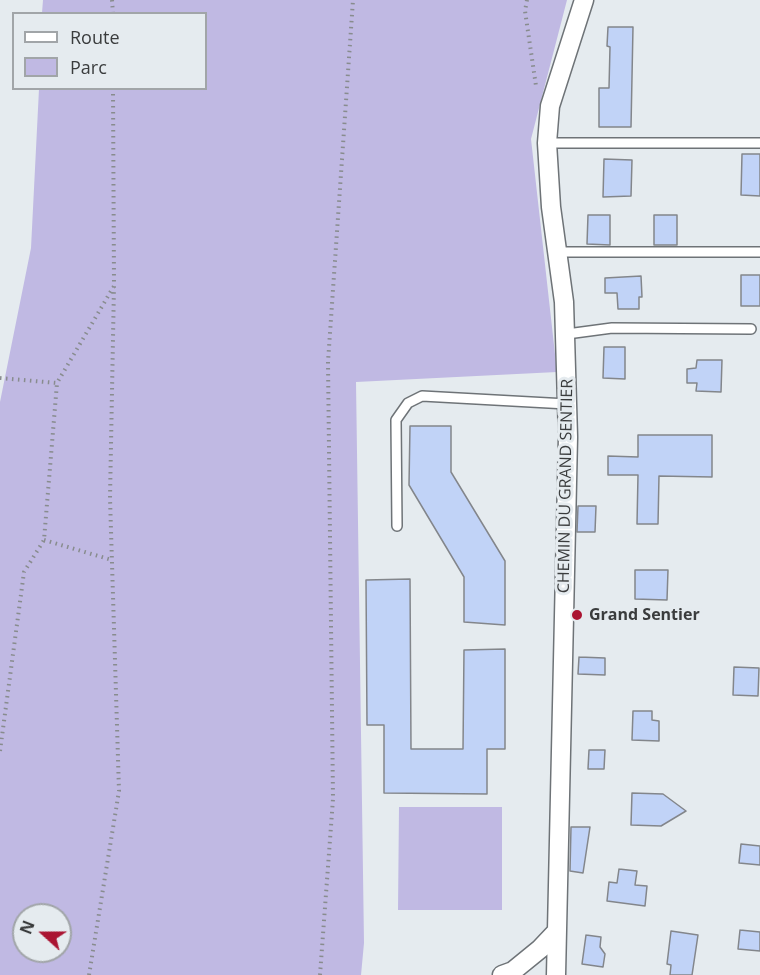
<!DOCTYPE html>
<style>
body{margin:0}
#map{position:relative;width:760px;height:975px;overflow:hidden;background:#e5ebef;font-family:"Open Sans",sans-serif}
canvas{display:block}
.legend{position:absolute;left:12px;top:12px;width:195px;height:78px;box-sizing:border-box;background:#e5ebef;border:2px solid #a1a5a8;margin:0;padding:8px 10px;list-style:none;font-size:18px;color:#3a3c3d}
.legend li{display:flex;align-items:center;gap:12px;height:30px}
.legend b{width:30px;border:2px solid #a1a5a8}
.north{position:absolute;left:12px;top:903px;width:60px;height:60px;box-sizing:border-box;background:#e5ebef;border:2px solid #a1a5a8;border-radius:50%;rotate:291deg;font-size:16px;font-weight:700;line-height:24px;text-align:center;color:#3a3c3d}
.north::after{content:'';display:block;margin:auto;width:21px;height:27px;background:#aa1432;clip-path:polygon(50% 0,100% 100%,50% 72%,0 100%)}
</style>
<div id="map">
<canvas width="760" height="975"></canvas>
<ul class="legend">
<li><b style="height:8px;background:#fff"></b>Route</li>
<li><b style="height:16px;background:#c0b9e3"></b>Parc</li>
</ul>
<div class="north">N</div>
</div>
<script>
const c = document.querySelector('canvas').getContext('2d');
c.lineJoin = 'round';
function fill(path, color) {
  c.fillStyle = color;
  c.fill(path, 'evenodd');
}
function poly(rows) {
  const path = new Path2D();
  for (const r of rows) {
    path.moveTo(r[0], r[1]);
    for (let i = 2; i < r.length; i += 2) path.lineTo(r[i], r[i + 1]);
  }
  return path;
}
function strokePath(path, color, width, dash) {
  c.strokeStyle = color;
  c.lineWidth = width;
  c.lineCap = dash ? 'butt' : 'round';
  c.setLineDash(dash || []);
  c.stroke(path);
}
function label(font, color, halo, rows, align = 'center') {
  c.font = font + ' "Open Sans",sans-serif';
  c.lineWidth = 6;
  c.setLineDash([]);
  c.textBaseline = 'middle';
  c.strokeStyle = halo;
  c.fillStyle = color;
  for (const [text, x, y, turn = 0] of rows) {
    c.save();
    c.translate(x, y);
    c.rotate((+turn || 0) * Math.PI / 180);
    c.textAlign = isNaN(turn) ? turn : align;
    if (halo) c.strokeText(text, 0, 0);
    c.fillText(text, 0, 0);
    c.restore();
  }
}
const green = poly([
 [43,0,567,0,531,139,557,372,356,382,364,943,361,975,0,975,0,402,31,248,39,89,206,88,206,14,42,13],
 [24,915,60,915,60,951,24,951],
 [399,807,502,807,502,910,398,910]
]);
const building = poly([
 [608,27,633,27,631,127,599,127,599,88,609,88,610,47,607,46,608,27],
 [742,154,760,154,760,196,741,195,742,154],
 [604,159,632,160,631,196,603,197,604,159],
 [588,215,610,215,610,245,587,244,588,215],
 [654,215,677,215,677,245,654,245,654,215],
 [741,275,760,275,760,306,741,306,741,275],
 [641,276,642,297,639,297,639,309,618,309,617,293,605,293,605,278,641,276],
 [604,347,625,347,625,379,603,378,604,347],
 [697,360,722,360,721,392,696,391,697,383,687,383,687,369,696,368,697,360],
 [410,426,451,426,451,472,505,561,505,625,464,622,464,577,409,485,410,426],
 [638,435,712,435,712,477,659,476,658,524,637,524,638,475,608,475,608,456,638,457,638,435],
 [578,506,596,506,595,532,577,532,578,506],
 [635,570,668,570,667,600,635,599,635,570],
 [410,579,411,749,463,749,464,650,505,649,505,749,487,749,487,794,384,793,384,725,367,725,366,580,410,579],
 [579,657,605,658,605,675,578,674,579,657],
 [734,667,759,668,758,696,733,695,734,667],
 [633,711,652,711,652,720,659,721,659,741,632,740,633,711],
 [589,750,605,750,604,769,588,769,589,750],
 [632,793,663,794,686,811,661,826,631,825,632,793],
 [571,827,590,827,583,873,570,871,571,827],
 [741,844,760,846,760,865,739,863,741,844],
 [619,869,637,871,635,885,647,886,645,906,607,901,609,882,617,883,619,869],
 [740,930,760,932,760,951,738,949,740,930],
 [671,931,698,935,692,975,670,975,671,965,667,964,671,931],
 [586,935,601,937,600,947,605,954,603,967,582,964,586,935]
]);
const path = poly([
 [112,0,113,14],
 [527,0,525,11,536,86],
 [0,378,57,383,114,286],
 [44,540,112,560],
 [0,751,24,572,44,540,57,383],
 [89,975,119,791,110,498,114,285,113,88],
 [320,975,333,799,328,362,353,0]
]);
const service = poly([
 [547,143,760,143],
 [557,252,760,252],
 [567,334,612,328,751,329],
 [397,526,396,420,408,403,422,396,567,404]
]);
const minor = poly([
 [502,975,513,971,540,949,557,931],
 [556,975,568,437,564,302,551,207,547,143,550,106,584,0]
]);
const markers = [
 [577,615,6,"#aa1432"]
];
const streetNames = [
 ["CHEMIN DU GRAND SENTIER",566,486,-89]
];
const poiNames = [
 ["Grand Sentier",589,615]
];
fill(green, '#c0b9e3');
fill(building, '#c1d3f7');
strokePath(building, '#83868b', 1.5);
strokePath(service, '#6e7377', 12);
strokePath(minor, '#6e7377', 21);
strokePath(path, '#888c8e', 4, [1.5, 4.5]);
strokePath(service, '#fff', 9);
strokePath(minor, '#fff', 18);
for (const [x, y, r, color] of markers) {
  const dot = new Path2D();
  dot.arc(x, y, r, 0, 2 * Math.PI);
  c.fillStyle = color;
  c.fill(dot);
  strokePath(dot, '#e5ebef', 2);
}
label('16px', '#3a3c3d', '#e5ebef', streetNames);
label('bold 16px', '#3a3c3d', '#e5ebef', poiNames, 'left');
</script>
